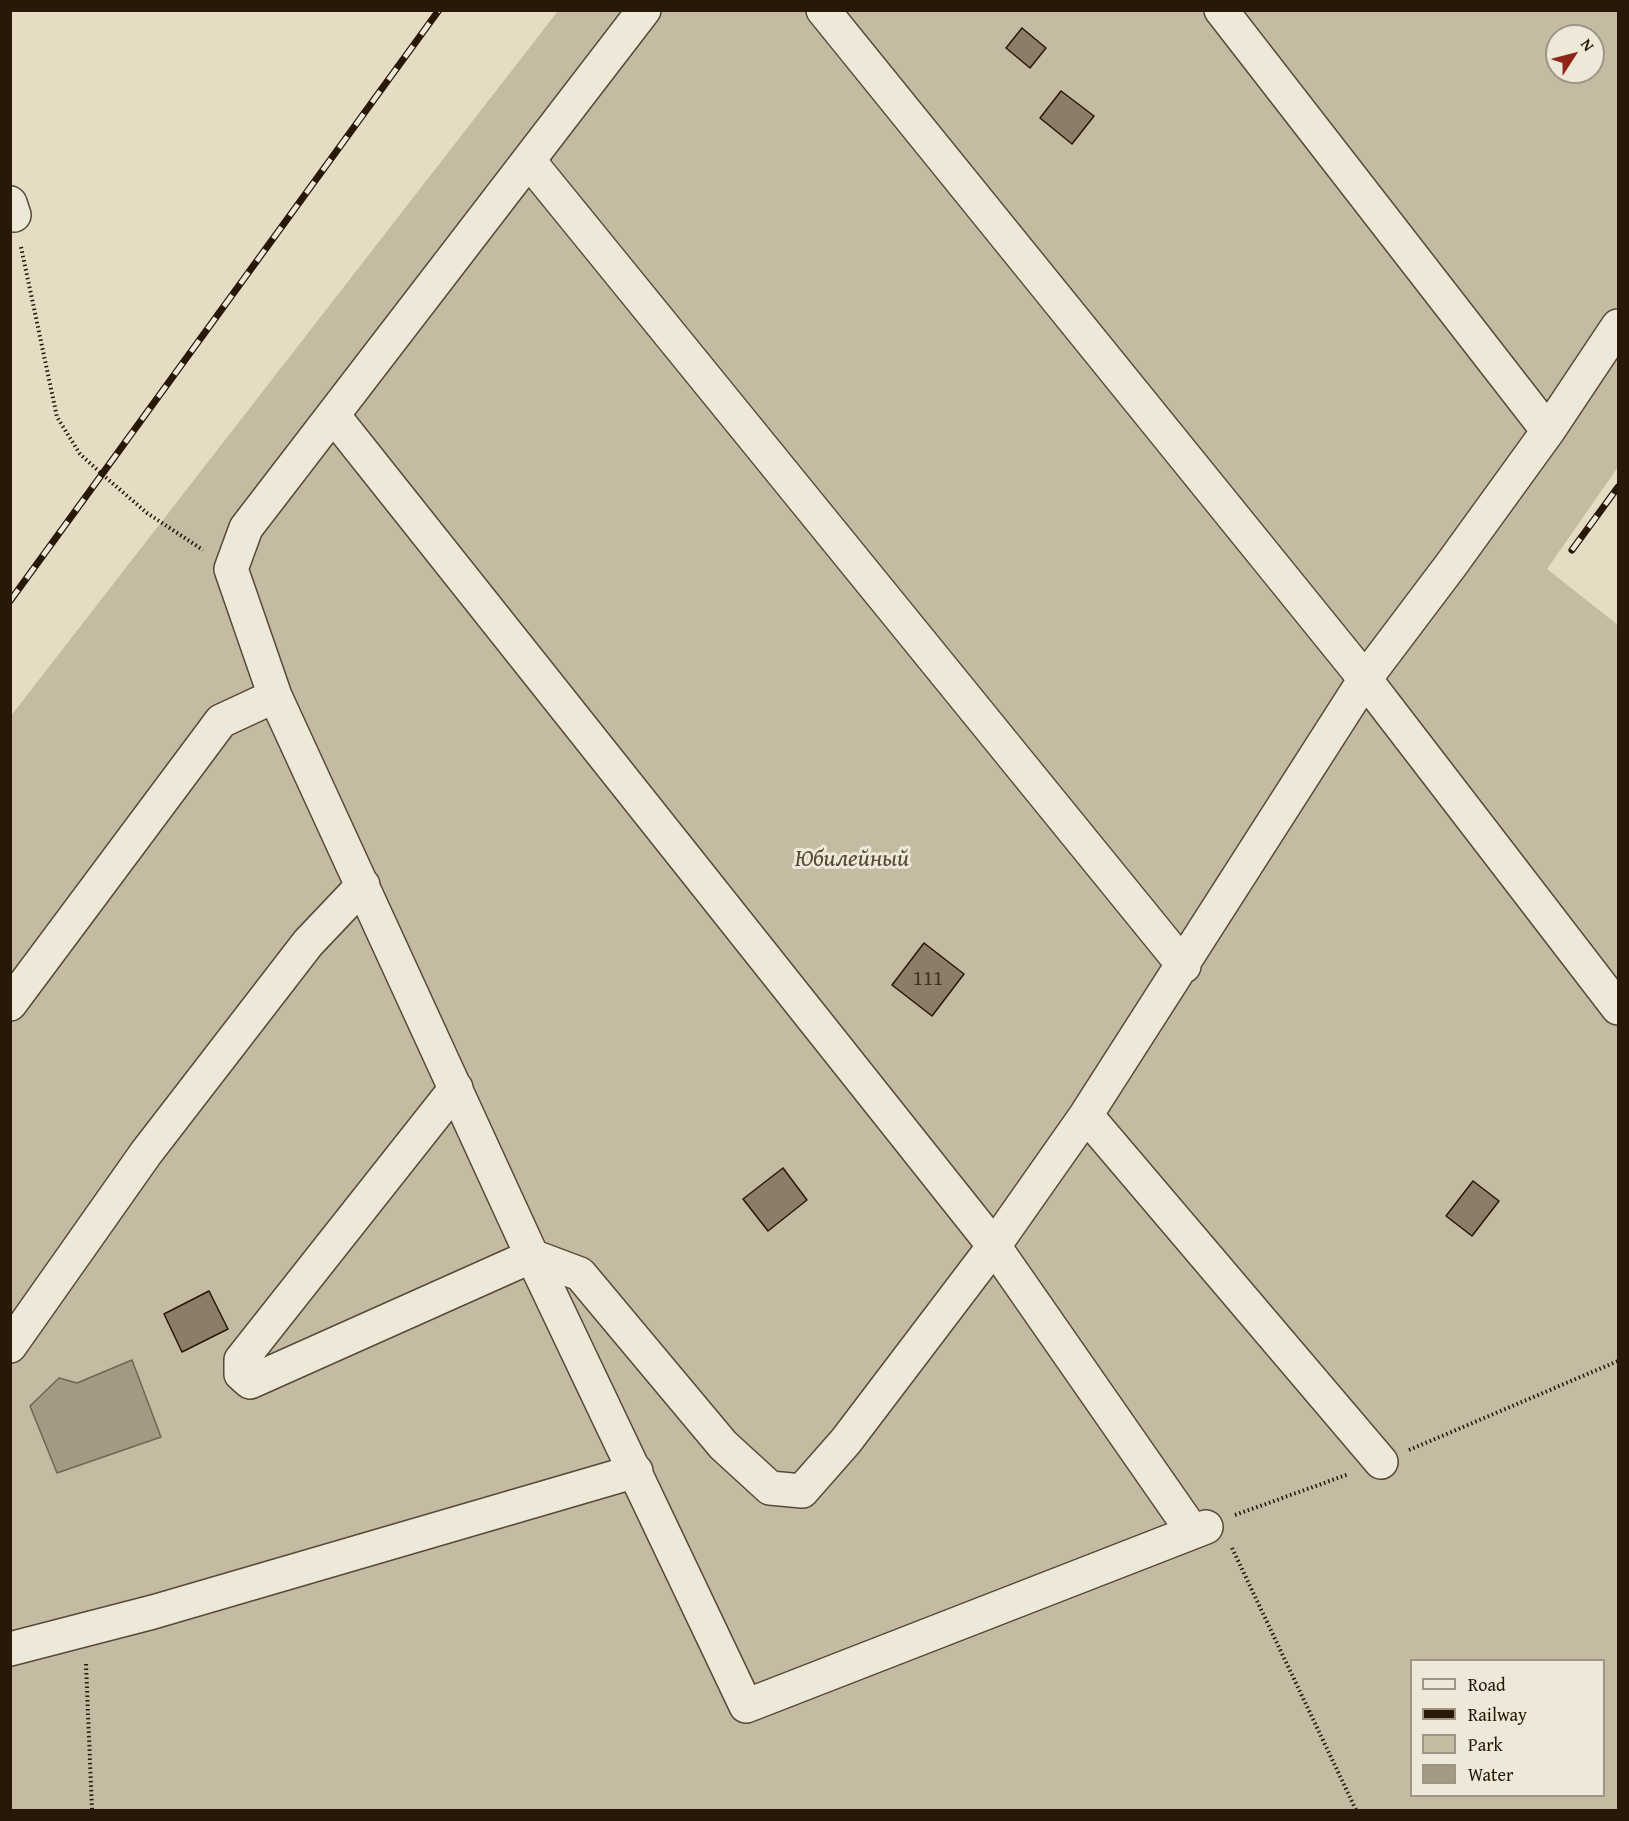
<!DOCTYPE html>
<meta charset="utf-8">
<style>
body{margin:0}
#map{position:relative;width:1629px;height:1821px;overflow:hidden;background:#e5dcc3;font-family:"Gentium Book Plus",serif}
canvas{display:block}
.frame{position:absolute;inset:0;border:12px solid #271808;pointer-events:none}
.legend{position:absolute;left:1410px;top:1659px;width:195px;height:138px;box-sizing:border-box;background:#eee8d8;border:2px solid #9e9585;margin:0;padding:8px 10px;list-style:none;font-size:18px;color:#271808}
.legend li{display:flex;align-items:center;gap:12px;height:30px}
.legend b{width:30px;border:2px solid #9e9585}
.north{position:absolute;left:1545px;top:24px;width:60px;height:60px;box-sizing:border-box;background:#eee8d8;border:2px solid #9e9585;border-radius:50%;rotate:54deg;font-size:16px;font-weight:700;line-height:24px;text-align:center;color:#271808}
.north::after{content:'';display:block;margin:auto;width:21px;height:27px;background:#8f2418;clip-path:polygon(50% 0,100% 100%,50% 72%,0 100%)}
</style>
<div id="map">
<canvas width="1629" height="1821"></canvas>
<div class="frame"></div>
<ul class="legend">
<li><b style="height:8px;background:#eee8d8"></b>Road</li>
<li><b style="height:8px;background:#271808"></b>Railway</li>
<li><b style="height:16px;background:#c5bba3"></b>Park</li>
<li><b style="height:16px;background:#a49983"></b>Water</li>
</ul>
<div class="north">N</div>
</div>
<script>
const c = document.querySelector('canvas').getContext('2d');
c.lineJoin = 'round';
function fill(path, color) {
  c.fillStyle = color;
  c.fill(path, 'evenodd');
}
function poly(rows) {
  const path = new Path2D();
  for (const r of rows) {
    path.moveTo(r[0], r[1]);
    for (let i = 2; i < r.length; i += 2) path.lineTo(r[i], r[i + 1]);
  }
  return path;
}
function strokePath(path, color, width, dash) {
  c.strokeStyle = color;
  c.lineWidth = width;
  c.lineCap = dash ? 'butt' : 'round';
  c.setLineDash(dash || []);
  c.stroke(path);
}
function label(font, color, halo, rows, align = 'center') {
  c.font = font + ' "Gentium Book Plus",serif';
  c.lineWidth = 6;
  c.setLineDash([]);
  c.textBaseline = 'middle';
  c.strokeStyle = halo;
  c.fillStyle = color;
  for (const [text, x, y, turn = 0] of rows) {
    c.save();
    c.translate(x, y);
    c.rotate((+turn || 0) * Math.PI / 180);
    c.textAlign = isNaN(turn) ? turn : align;
    if (halo) c.strokeText(text, 0, 0);
    c.fillText(text, 0, 0);
    c.restore();
  }
}
const green = poly([
 [558,11,1618,11,1618,467,1547,569,1618,625,1618,1810,11,1810,10,717],
 [1557,36,1593,36,1593,72,1557,72],
 [1412,1660,1604,1660,1604,1796,1412,1796]
]);
const water = poly([
 [132,1360,161,1437,57,1473,30,1406,59,1378,77,1383,132,1360]
]);
const building = poly([
 [1022,28,1046,48,1030,68,1006,48,1022,28],
 [1061,91,1094,116,1072,144,1040,118,1061,91],
 [924,943,964,974,932,1016,892,985,924,943],
 [783,1168,807,1200,768,1231,743,1199,783,1168],
 [1473,1181,1499,1201,1472,1236,1446,1216,1473,1181],
 [209,1291,228,1329,182,1352,164,1314,209,1291]
]);
const path = poly([
 [21,247,57,417,80,454,103,475,147,513,203,550],
 [1409,1450,1618,1361],
 [1235,1515,1349,1474],
 [1232,1548,1356,1810],
 [86,1664,92,1810]
]);
const minor = poly([
 [644,10,246,528,231,569,275,696,532,1256,746,1706,1206,1527],
 [823,10,1365,679,1618,1008],
 [1221,10,1548,431],
 [529,161,1184,966],
 [10,203,14,215],
 [333,415,994,1246,1193,1532],
 [10,1004,221,721,275,696],
 [456,1088,241,1360,241,1374,250,1382,532,1256,580,1274,723,1445,770,1488,802,1491,846,1441,994,1246,1086,1115,1365,679,1451,565,1548,431,1618,326],
 [1086,1115,1381,1462],
 [10,1346,146,1153,308,943,363,885],
 [10,1649,153,1612,636,1471]
]);
const rail = poly([
 [1572,550,1618,487],
 [10,601,439,10]
]);
const numberNames = [
 ["111",928,980]
];
const parkNames = [
 ["Юбилейный",852,860]
];
fill(green, '#c5bba3');
fill(water, '#a49983');
strokePath(water, '#726552', 1.5);
fill(building, '#8a7e69');
strokePath(building, '#271808', 1.5);
strokePath(minor, '#564937', 36);
strokePath(path, '#271808', 4, [1.5, 3]);
strokePath(minor, '#eee8d8', 33);
strokePath(rail, '#271808', 7);
strokePath(rail, '#eee8d8', 4.5, [14]);
label('21px', '#403220', null, numberNames);
label('italic 24px', '#564936', '#eee8d8', parkNames);
</script>
